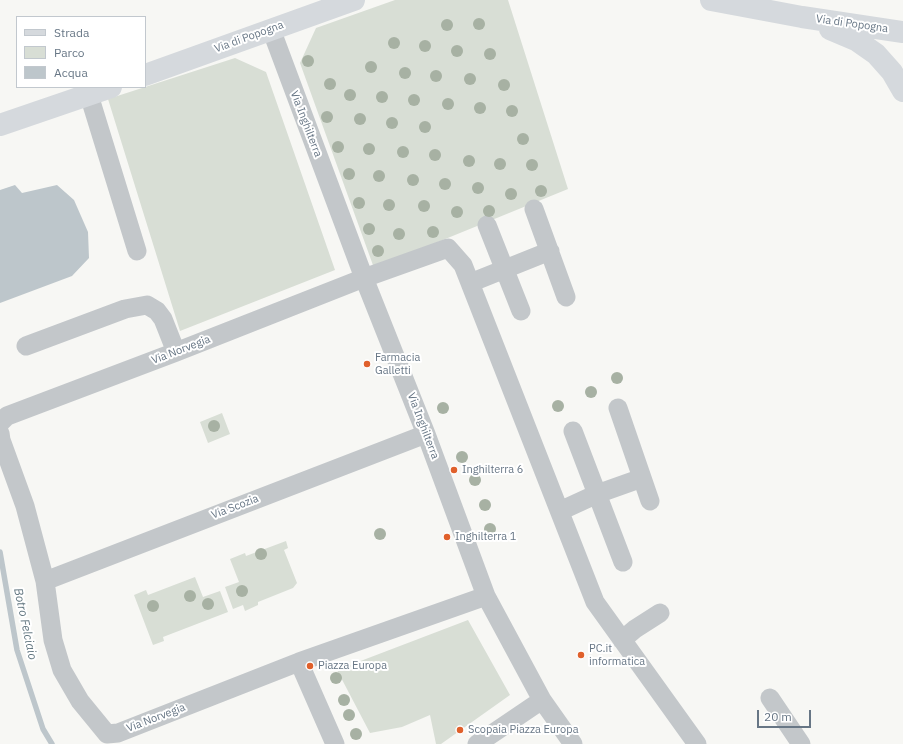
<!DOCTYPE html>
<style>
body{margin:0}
#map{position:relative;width:903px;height:744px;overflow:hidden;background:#f7f7f4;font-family:"IBM Plex Sans",sans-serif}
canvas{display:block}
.legend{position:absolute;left:16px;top:16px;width:130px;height:72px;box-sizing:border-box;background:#fff;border:1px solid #c2c8ce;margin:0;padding:5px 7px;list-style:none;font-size:12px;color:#677685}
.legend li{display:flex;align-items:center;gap:8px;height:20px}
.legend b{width:20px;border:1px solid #c2c8ce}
.scale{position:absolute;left:757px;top:710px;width:54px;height:18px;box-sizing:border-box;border:2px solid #677685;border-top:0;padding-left:5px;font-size:12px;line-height:14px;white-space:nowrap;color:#677685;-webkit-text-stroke:3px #fff;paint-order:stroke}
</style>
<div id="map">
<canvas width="903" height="744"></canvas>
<ul class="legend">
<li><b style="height:5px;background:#d5d9dd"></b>Strada</li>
<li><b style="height:11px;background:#d8ded5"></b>Parco</li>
<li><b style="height:11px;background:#bdc6cb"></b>Acqua</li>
</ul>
<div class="scale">20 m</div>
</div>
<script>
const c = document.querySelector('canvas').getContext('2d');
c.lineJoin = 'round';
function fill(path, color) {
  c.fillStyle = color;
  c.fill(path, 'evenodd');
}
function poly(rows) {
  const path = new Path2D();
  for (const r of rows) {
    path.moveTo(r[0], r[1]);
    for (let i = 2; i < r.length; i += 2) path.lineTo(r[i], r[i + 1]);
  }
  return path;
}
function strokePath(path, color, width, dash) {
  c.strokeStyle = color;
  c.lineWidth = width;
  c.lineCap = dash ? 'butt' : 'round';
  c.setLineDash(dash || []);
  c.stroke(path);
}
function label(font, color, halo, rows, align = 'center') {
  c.font = font + ' "IBM Plex Sans",sans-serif';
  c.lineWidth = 4;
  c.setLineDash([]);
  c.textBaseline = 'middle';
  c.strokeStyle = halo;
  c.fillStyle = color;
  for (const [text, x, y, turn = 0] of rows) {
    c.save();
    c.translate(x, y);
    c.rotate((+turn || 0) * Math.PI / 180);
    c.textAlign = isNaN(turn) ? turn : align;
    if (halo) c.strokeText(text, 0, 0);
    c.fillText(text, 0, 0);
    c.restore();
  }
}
const green = poly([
 [395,0,508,0,568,189,374,268,300,63,316,28],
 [235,58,266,72,335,270,180,331,108,99],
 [222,413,230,434,208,443,200,422],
 [286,541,288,548,284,550,297,583,293,588,258,602,258,605,245,611,243,605,233,609,225,587,239,582,230,559,245,553,246,556],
 [195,577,203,597,220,591,228,612,163,637,164,641,153,645,134,595,146,590,148,595],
 [468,620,510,695,441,744,436,744,430,715,402,727,370,733,337,670]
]);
const water = poly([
 [15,185,22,193,57,185,74,200,88,232,89,258,72,276,0,303,0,190]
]);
const stream = poly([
 [0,552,17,650,43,729,52,744]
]);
const minor = poly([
 [271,29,364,278,426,434,486,596,542,700,573,744],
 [89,95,137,251],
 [534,209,566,297],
 [487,225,521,311],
 [470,283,550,251],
 [26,346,125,309,147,305,157,311,163,319,176,352],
 [618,408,650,501],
 [0,423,7,416,176,352,364,278,448,248,463,265,595,602,697,744],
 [573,431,623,562],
 [0,433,1,440,25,506,45,581,53,640,62,670,80,701,107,734,118,733,299,662,486,596],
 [560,511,597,494,642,478],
 [45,581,426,434],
 [622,640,635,629,660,613],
 [299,662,335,744],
 [770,698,801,744],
 [477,744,542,700]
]);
const major = poly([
 [711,0,802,17,903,32],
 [830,29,856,40,876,54,892,72,903,91],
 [145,75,354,0],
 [0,125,111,87]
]);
const trees = [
 [479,24],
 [447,25],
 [394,43],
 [425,46],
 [457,51],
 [490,54],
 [308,61],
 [371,67],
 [405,73],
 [436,76],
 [470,79],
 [330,84],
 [504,85],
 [350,95],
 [382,97],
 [414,100],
 [448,104],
 [480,108],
 [512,111],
 [327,117],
 [360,119],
 [392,123],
 [425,127],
 [523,139],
 [338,147],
 [369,149],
 [403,152],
 [435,155],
 [469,161],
 [500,164],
 [532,165],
 [349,174],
 [379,176],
 [413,180],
 [445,184],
 [478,188],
 [541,191],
 [511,194],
 [359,203],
 [389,205],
 [424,206],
 [489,211],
 [457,212],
 [369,229],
 [433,232],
 [399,234],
 [378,251],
 [617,378],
 [591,392],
 [558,406],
 [443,408],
 [214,426],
 [462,457],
 [475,480],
 [485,505],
 [490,529],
 [380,534],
 [261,554],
 [242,591],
 [190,596],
 [208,604],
 [153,606],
 [336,678],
 [344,700],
 [349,715],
 [356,734]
];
const markers = [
 [367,364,4,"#e0602b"],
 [454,470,4,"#e0602b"],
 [447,537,4,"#e0602b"],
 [581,655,4,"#e0602b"],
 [310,666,4,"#e0602b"],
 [460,730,4,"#e0602b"]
];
const streetNames = [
 ["Via di Popogna",852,24,8],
 ["Via di Popogna",249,37,-20],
 ["Via Inghilterra",306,124,69],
 ["Via Norvegia",181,350,-21],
 ["Via Inghilterra",423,426,69],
 ["Via Scozia",235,507,-21],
 ["Via Norvegia",156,718,-21]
];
const poiNames = [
 ["Farmacia",375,358],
 ["Galletti",375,371],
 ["Inghilterra 6",462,470],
 ["Inghilterra 1",455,537],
 ["PC.it",589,649],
 ["informatica",589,662],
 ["Piazza Europa",318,666],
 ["Scopaia Piazza Europa",468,730]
];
const waterNames = [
 ["Botro Felciaio",25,624,78]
];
fill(green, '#d8ded5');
fill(water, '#bdc6cb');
strokePath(stream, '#bdc6cb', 5.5);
strokePath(minor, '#c3c7ca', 19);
strokePath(major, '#d5d9dd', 22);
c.fillStyle = '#a7b1a3';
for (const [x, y] of trees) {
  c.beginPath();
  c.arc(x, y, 6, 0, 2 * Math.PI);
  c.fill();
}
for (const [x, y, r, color] of markers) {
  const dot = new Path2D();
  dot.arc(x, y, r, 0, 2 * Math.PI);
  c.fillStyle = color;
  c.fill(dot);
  strokePath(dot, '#fff', 1.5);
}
label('11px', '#677685', '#fff', streetNames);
label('11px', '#677685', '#fff', poiNames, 'left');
label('italic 12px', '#637781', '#fff', waterNames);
</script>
